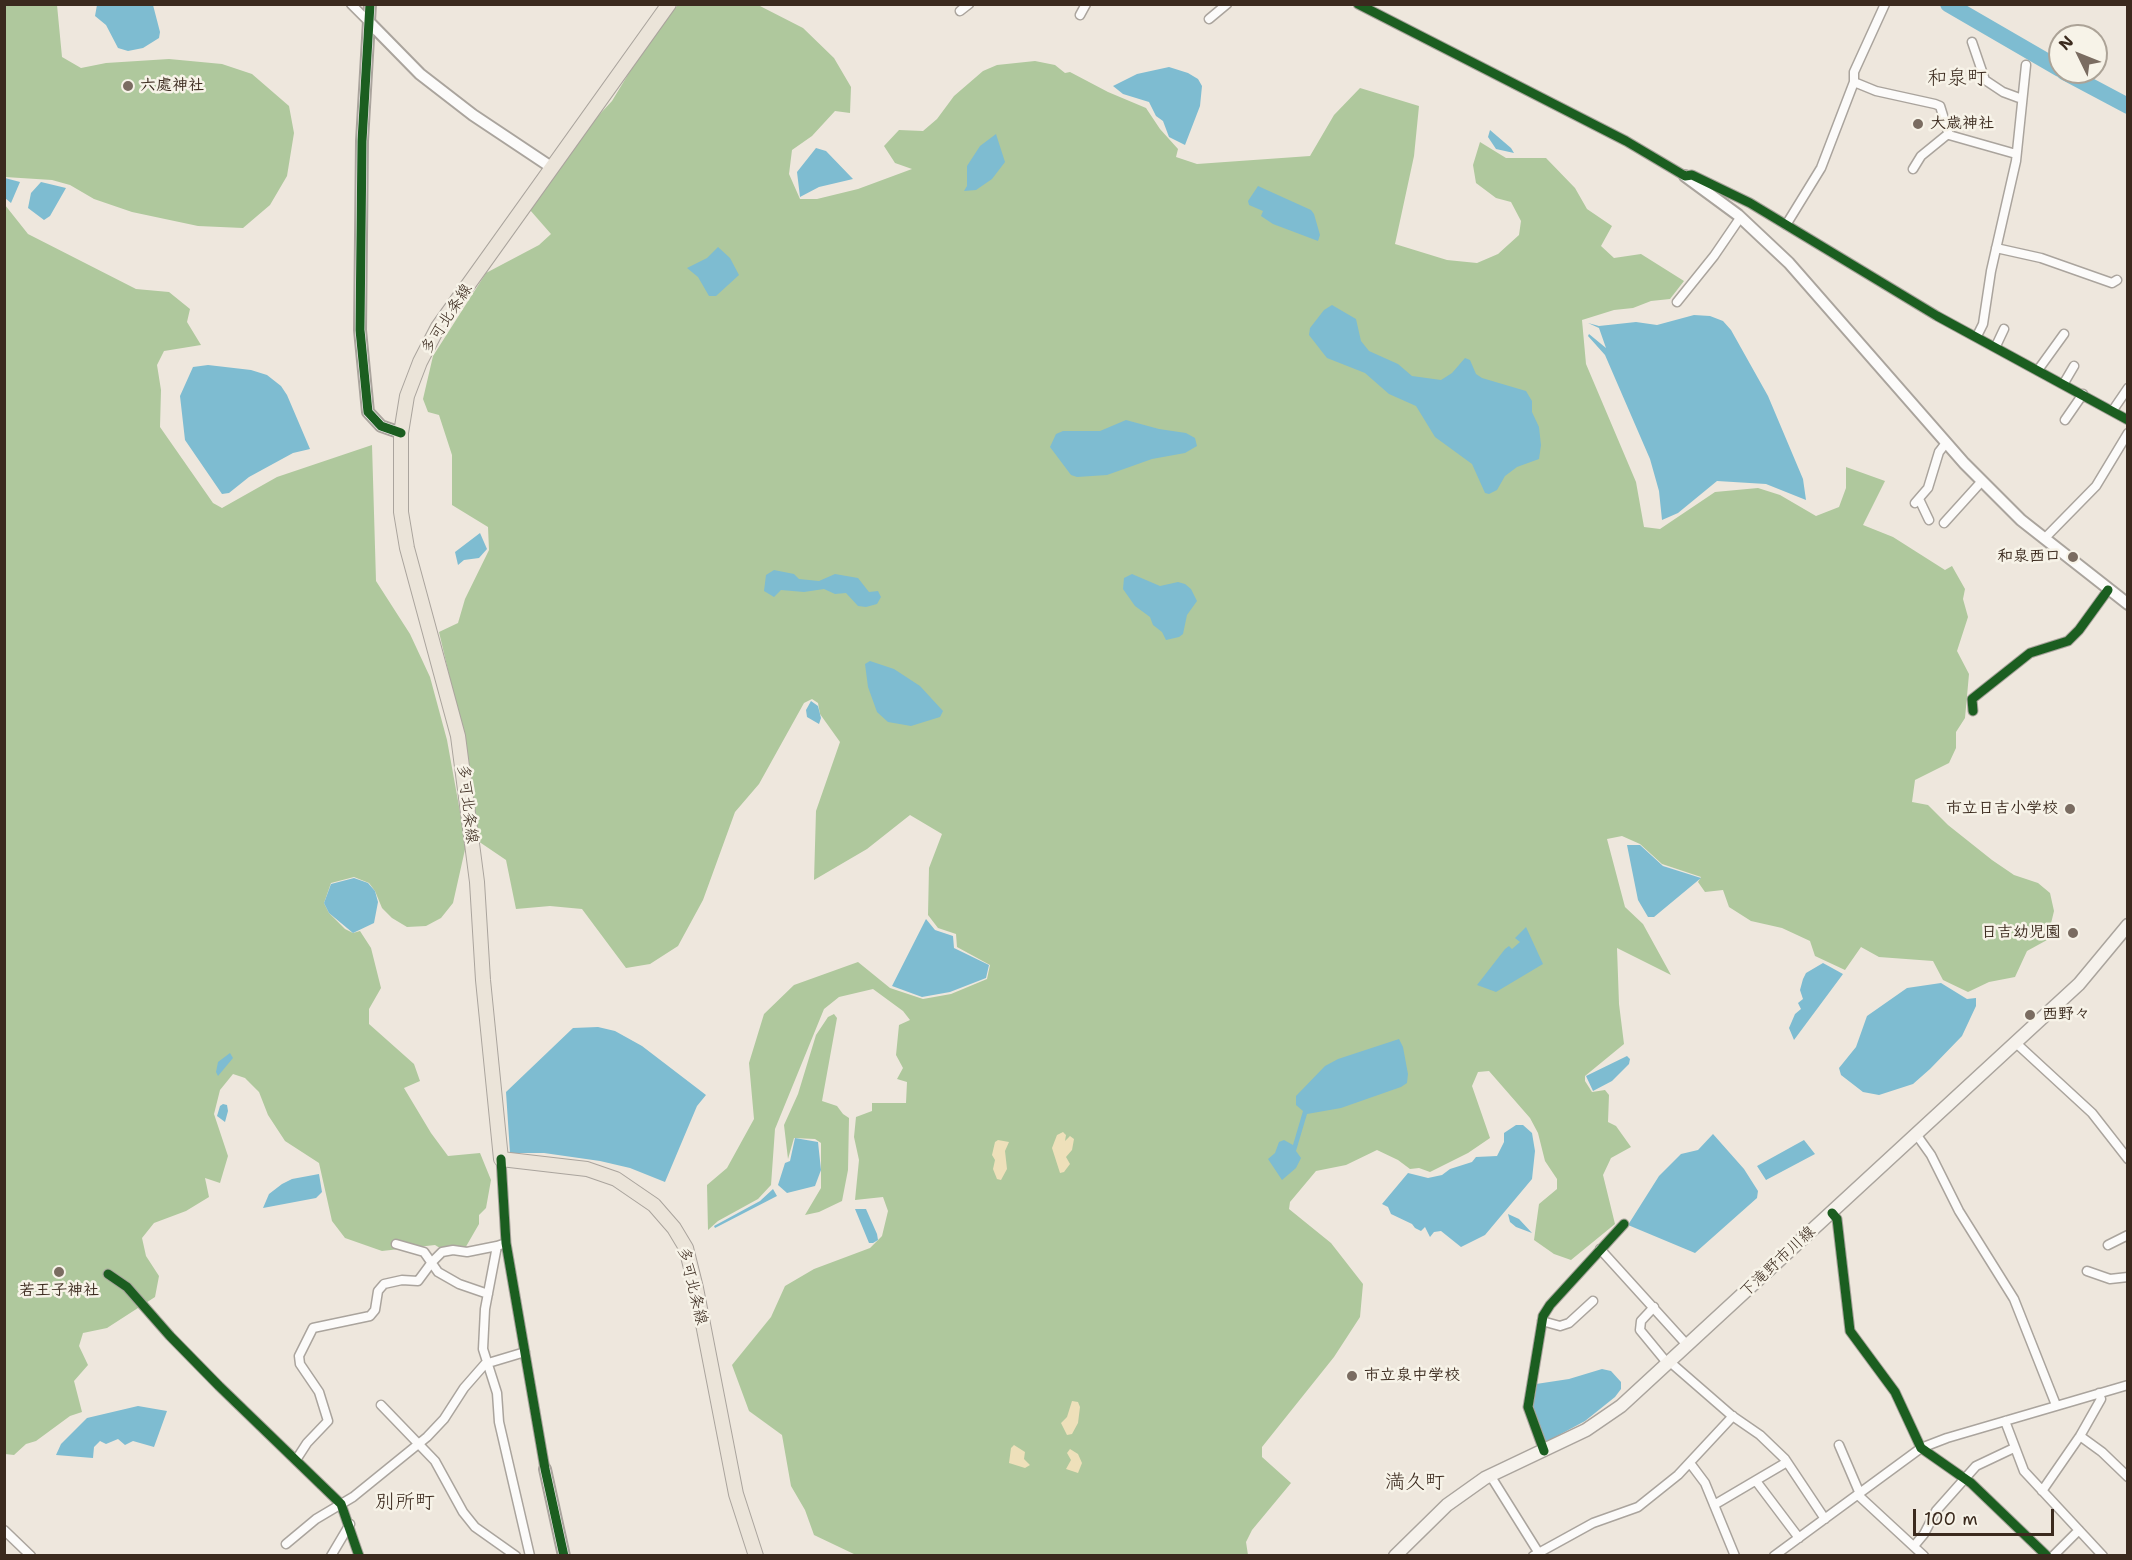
<!DOCTYPE html>
<meta charset="utf-8">
<style>
body{margin:0}
#map{position:relative;width:2132px;height:1560px;overflow:hidden;background:#eee7dd;font-family:"Shantell Sans",sans-serif}
canvas{display:block}
.frame{position:absolute;inset:0;border:6px solid #3b2a1e;pointer-events:none}
.north{position:absolute;left:2048px;top:24px;width:60px;height:60px;box-sizing:border-box;background:#f7f3e8;border:2px solid #aca397;border-radius:50%;rotate:313deg;font-size:16px;font-weight:700;line-height:24px;text-align:center;color:#3b2a1e}
.north::after{content:'';display:block;margin:auto;width:21px;height:27px;background:#7a6c61;clip-path:polygon(50% 0,100% 100%,50% 72%,0 100%)}
.scale{position:absolute;left:1913px;top:1509px;width:141px;height:27px;box-sizing:border-box;border:3px solid #3b2a1e;border-top:0;padding-left:8px;font-size:18px;line-height:21px;white-space:nowrap;color:#3b2a1e;-webkit-text-stroke:4px #f7f3e8;paint-order:stroke}
</style>
<div id="map">
<canvas width="2132" height="1560"></canvas>
<div class="frame"></div>
<div class="north">N</div>
<div class="scale">100 m</div>
</div>
<script>
const c = document.querySelector('canvas').getContext('2d');
c.lineJoin = 'round';
function fill(path, color) {
  c.fillStyle = color;
  c.fill(path, 'evenodd');
}
function poly(rows) {
  const path = new Path2D();
  for (const r of rows) {
    path.moveTo(r[0], r[1]);
    for (let i = 2; i < r.length; i += 2) path.lineTo(r[i], r[i + 1]);
  }
  return path;
}
function strokePath(path, color, width, dash) {
  c.strokeStyle = color;
  c.lineWidth = width;
  c.lineCap = dash ? 'butt' : 'round';
  c.setLineDash(dash || []);
  c.stroke(path);
}
function label(font, color, halo, rows, align = 'center') {
  c.font = font + ' "Shantell Sans","Klee One",sans-serif';
  c.lineWidth = 5;
  c.setLineDash([]);
  c.textBaseline = 'middle';
  c.strokeStyle = halo;
  c.fillStyle = color;
  for (const [text, x, y, turn = 0] of rows) {
    c.save();
    c.translate(x, y);
    c.rotate((+turn || 0) * Math.PI / 180);
    c.textAlign = isNaN(turn) ? turn : align;
    if (halo) c.strokeText(text, 0, 0);
    c.fillText(text, 0, 0);
    c.restore();
  }
}
const forest = poly([
 [5,4,57,5,62,57,81,68,106,63,169,59,222,64,252,74,289,106,294,133,287,176,270,205,243,228,198,226,132,212,94,199,70,185,52,180,5,177],
 [678,5,758,5,803,28,834,58,851,87,850,113,835,111,812,136,792,150,789,174,800,199,817,199,858,189,912,169,895,163,884,146,899,130,923,131,937,119,954,96,983,71,997,65,1035,61,1055,65,1065,73,1070,72,1108,92,1146,108,1160,129,1178,149,1176,157,1197,164,1310,156,1334,115,1360,88,1419,106,1414,156,1395,244,1447,260,1477,263,1498,254,1519,235,1521,221,1511,202,1496,198,1476,183,1473,165,1480,142,1506,158,1546,158,1575,188,1587,209,1612,226,1601,246,1614,258,1641,254,1684,281,1670,299,1651,301,1633,308,1614,310,1582,320,1586,364,1636,482,1644,527,1660,529,1715,492,1758,488,1780,495,1816,516,1839,507,1846,488,1846,467,1885,481,1863,525,1893,537,1945,570,1952,566,1965,589,1963,599,1968,617,1957,651,1969,674,1965,718,1956,732,1956,748,1949,763,1915,780,1912,802,1928,805,1948,825,1992,860,2014,875,2038,883,2050,893,2054,911,2047,940,2027,951,2015,977,1989,982,1968,992,1943,980,1933,961,1879,957,1861,947,1845,970,1815,956,1810,941,1782,928,1751,921,1729,907,1723,890,1705,892,1698,882,1701,877,1662,864,1640,844,1622,836,1607,839,1625,907,1643,924,1671,975,1617,948,1619,1004,1624,1044,1585,1076,1585,1081,1592,1092,1605,1090,1609,1095,1608,1122,1616,1126,1631,1147,1611,1158,1603,1175,1615,1224,1571,1260,1554,1254,1534,1240,1539,1204,1557,1189,1557,1179,1545,1161,1538,1133,1530,1118,1489,1071,1478,1072,1472,1086,1490,1138,1468,1153,1430,1172,1419,1168,1410,1169,1398,1160,1377,1150,1346,1165,1316,1171,1290,1202,1289,1209,1331,1243,1363,1284,1360,1317,1334,1357,1262,1447,1262,1457,1291,1483,1252,1530,1246,1542,1248,1555,856,1555,814,1535,805,1510,791,1486,782,1435,749,1411,732,1365,771,1317,785,1286,814,1269,870,1248,882,1236,888,1211,883,1197,855,1200,859,1160,854,1137,856,1117,872,1111,872,1103,906,1103,907,1082,897,1079,903,1068,896,1055,899,1025,910,1020,903,1011,873,989,839,997,824,1009,775,1129,771,1185,758,1199,718,1221,708,1230,707,1185,727,1168,754,1119,749,1063,764,1014,794,985,858,962,890,988,923,999,951,994,987,979,990,965,957,947,956,934,938,928,928,915,929,868,942,834,910,815,867,849,814,880,816,811,840,742,820,714,818,703,812,699,804,703,759,784,735,812,703,900,678,946,650,964,626,968,582,909,550,906,516,909,506,860,478,841,463,734,439,632,458,623,465,599,489,550,488,527,452,505,452,455,439,415,428,412,423,399,433,356,486,273,539,245,551,234,530,210,585,130,612,101,658,25],
 [5,205,28,234,136,289,169,292,190,309,187,322,201,345,164,351,157,365,161,390,160,427,213,503,222,508,277,477,372,445,376,581,410,634,430,677,447,740,466,845,453,903,441,918,426,926,407,927,392,918,382,908,375,891,369,883,354,877,331,883,324,903,329,913,345,929,353,933,360,931,371,948,381,988,369,1009,369,1024,414,1064,420,1081,404,1088,431,1133,448,1156,480,1153,491,1180,486,1208,479,1215,479,1224,464,1250,448,1253,435,1245,382,1251,345,1238,332,1221,319,1163,285,1141,268,1115,259,1092,245,1078,233,1074,220,1090,214,1114,228,1156,220,1183,205,1178,209,1197,186,1211,154,1223,142,1238,146,1256,159,1276,155,1297,107,1328,83,1333,79,1346,88,1365,74,1381,82,1412,70,1416,36,1441,26,1444,14,1455,5,1454],
 [834,1014,837,1018,822,1101,837,1106,843,1114,849,1118,848,1170,842,1201,819,1212,805,1215,821,1188,821,1143,815,1139,794,1138,788,1159,784,1125,798,1094,816,1035,828,1017]
]);
const sand = poly([
 [1063,1132,1066,1135,1065,1141,1070,1136,1074,1139,1072,1150,1066,1157,1070,1164,1064,1172,1060,1173,1052,1148,1057,1135],
 [998,1140,1009,1142,1005,1151,1007,1169,1001,1180,997,1179,993,1169,995,1160,992,1155,995,1142],
 [1072,1401,1078,1402,1080,1407,1078,1423,1072,1434,1067,1435,1061,1423,1067,1417],
 [1014,1445,1025,1452,1024,1459,1030,1465,1025,1468,1009,1463,1011,1448],
 [1070,1449,1078,1454,1082,1463,1078,1473,1066,1469,1071,1460,1067,1453]
]);
const water = poly([
 [97,5,153,5,160,32,159,38,143,48,128,51,118,48,106,25,95,16],
 [1169,67,1188,73,1198,79,1202,86,1200,106,1185,145,1169,137,1163,121,1156,116,1149,102,1123,94,1113,86,1137,74],
 [1490,130,1511,148,1514,153,1496,149,1488,137],
 [996,134,1005,162,992,179,976,190,964,191,967,186,967,166,980,146],
 [816,148,826,151,853,179,819,187,800,197,797,172],
 [5,178,20,182,11,203,5,198],
 [41,182,66,188,50,216,44,220,28,208,31,193],
 [1258,186,1311,210,1314,214,1320,235,1318,241,1273,224,1261,216,1263,211,1249,205,1248,201],
 [718,247,730,258,739,275,716,296,709,296,698,277,687,268,707,258],
 [1332,305,1356,319,1361,341,1369,351,1398,364,1412,376,1441,380,1452,373,1465,358,1470,360,1476,374,1482,378,1526,391,1532,401,1532,412,1539,427,1541,445,1539,459,1517,467,1505,476,1497,490,1489,494,1485,493,1472,464,1435,437,1416,406,1389,394,1365,373,1327,358,1323,353,1309,335,1310,328,1324,310],
 [1694,315,1710,316,1723,321,1731,330,1768,396,1803,479,1806,500,1766,484,1717,481,1678,513,1662,520,1659,491,1650,459,1605,355,1588,336,1589,334,1606,348,1599,328,1588,323,1599,326,1636,322,1657,325],
 [208,365,251,370,267,375,281,386,287,395,310,449,293,453,249,477,229,493,222,494,185,440,180,396,193,367],
 [1126,420,1159,429,1186,433,1195,438,1197,446,1185,453,1152,459,1107,475,1077,477,1071,475,1050,447,1056,434,1063,431,1100,431],
 [480,533,487,549,479,558,464,560,458,565,455,552],
 [774,570,794,574,799,579,819,581,835,574,858,578,869,592,878,591,881,597,877,604,866,607,858,606,846,593,835,594,824,589,804,592,781,590,774,597,764,591,766,575],
 [1132,574,1160,586,1178,582,1185,584,1191,589,1197,601,1187,615,1183,634,1179,637,1166,640,1162,632,1153,625,1150,617,1135,606,1123,589,1124,578],
 [870,661,894,669,920,686,943,711,940,717,911,726,888,722,877,712,868,687,865,664],
 [811,701,818,706,821,718,819,724,807,717,806,710],
 [1627,845,1640,845,1663,866,1701,878,1654,917,1648,917,1638,900],
 [354,878,368,883,375,891,378,902,374,923,353,933,329,913,324,903,331,884],
 [926,919,935,930,953,936,954,948,989,965,986,978,950,992,922,997,892,986],
 [1526,927,1543,964,1496,992,1477,985,1505,949,1509,946,1512,949,1520,942,1515,938],
 [1823,963,1843,974,1794,1040,1789,1028,1795,1014,1801,1009,1798,1003,1803,999,1800,990,1803,979,1806,973],
 [1941,983,1967,999,1976,998,1976,1006,1962,1036,1930,1069,1913,1084,1879,1095,1863,1092,1841,1075,1839,1068,1856,1047,1867,1016,1907,988],
 [598,1027,615,1031,642,1046,706,1095,697,1106,665,1182,630,1168,600,1161,544,1153,510,1153,506,1092,573,1028],
 [1399,1039,1403,1047,1408,1074,1407,1083,1401,1087,1341,1108,1307,1114,1296,1151,1301,1158,1296,1168,1282,1180,1268,1159,1275,1153,1279,1142,1284,1140,1293,1145,1303,1111,1296,1105,1296,1096,1325,1066,1338,1059],
 [230,1053,233,1058,218,1076,216,1072,218,1062],
 [1627,1056,1630,1059,1629,1064,1612,1081,1593,1091,1586,1076],
 [223,1104,227,1105,228,1111,225,1122,217,1116,220,1106],
 [1516,1125,1523,1125,1532,1133,1535,1151,1532,1179,1485,1235,1461,1247,1441,1231,1434,1232,1430,1237,1425,1227,1421,1231,1415,1228,1412,1224,1391,1214,1388,1207,1382,1204,1408,1173,1428,1178,1442,1175,1450,1169,1472,1162,1476,1157,1497,1156,1504,1142,1504,1133],
 [1713,1134,1744,1169,1758,1191,1757,1198,1695,1253,1628,1225,1659,1176,1681,1154,1698,1150],
 [795,1138,818,1142,821,1170,815,1186,787,1193,778,1185,785,1163,790,1161],
 [1804,1140,1815,1154,1766,1180,1757,1166],
 [319,1174,322,1192,316,1198,263,1208,269,1194,282,1184,292,1179],
 [773,1189,777,1196,715,1228,714,1226,760,1201],
 [855,1209,866,1209,877,1234,878,1240,873,1243,869,1243],
 [1508,1214,1519,1219,1532,1233,1516,1227,1510,1222],
 [1602,1369,1611,1371,1621,1382,1621,1389,1615,1397,1585,1421,1546,1442,1532,1407,1536,1384,1569,1379],
 [138,1406,167,1411,154,1447,133,1441,125,1445,118,1439,106,1444,100,1441,94,1447,93,1458,56,1455,61,1444,87,1418]
]);
const river = poly([
 [1948,4,2060,69],
 [2064,72,2128,106]
]);
const minor = poly([
 [351,4,369,22],
 [1358,4,1626,141,1685,176,1692,175,1750,203,1937,316,2128,420],
 [960,11,969,4],
 [1080,15,1086,4],
 [1209,19,1227,4],
 [1972,42,1985,80,2003,92,2022,99],
 [1854,82,1876,91,1935,104,1940,106,1949,135,2016,154],
 [1913,169,1921,156,1948,134],
 [1786,225,1821,168,1854,82,1854,72,1885,4],
 [1996,248,2041,258,2112,283,2117,280],
 [1677,302,1714,256,1740,218],
 [1977,336,1983,324,1991,271,2016,161,2026,65],
 [1996,346,2004,329],
 [2038,370,2064,334],
 [2064,383,2074,366],
 [2113,410,2128,388],
 [2065,420,2083,394],
 [1919,499,1929,520],
 [1915,503,1928,488,1939,452,1946,443],
 [1944,523,1982,481],
 [2044,539,2096,486,2128,433],
 [1973,711,1972,699,2030,653,2068,641,2079,630,2108,590],
 [2016,1043,2092,1113,2128,1159],
 [1916,1134,1931,1155,1959,1211,2014,1299,2056,1405],
 [501,1159,506,1243,545,1469],
 [1832,1213,1837,1219,1850,1331,1895,1392,1921,1448,1971,1483,2047,1556],
 [506,1243,497,1246,485,1309,483,1349,497,1393,499,1422,530,1556],
 [396,1244,424,1252,438,1272,459,1284,488,1294],
 [2108,1245,2128,1235],
 [1600,1249,1688,1346],
 [2087,1271,2110,1279,2128,1277],
 [108,1274,127,1287,170,1336,219,1386,341,1504,359,1556],
 [1654,1307,1641,1321,1640,1330,1668,1364],
 [1542,1321,1560,1326,1569,1323,1593,1301],
 [1670,1362,1731,1415,1760,1435,1785,1459,1825,1519],
 [381,1405,435,1461,463,1512,475,1527,516,1556],
 [2005,1421,2024,1471,2103,1556],
 [2080,1436,2102,1452,2128,1477],
 [1839,1445,1860,1494],
 [1544,1451,1528,1407,1543,1316,1550,1305,1624,1224],
 [296,1460,307,1443,328,1421,319,1392,300,1364,299,1356,313,1328,370,1316,375,1310,378,1291,384,1284,402,1280,418,1281,432,1262,442,1252,453,1250,467,1252,497,1246],
 [1690,1463,1705,1483,1735,1556],
 [1490,1475,1540,1555],
 [1756,1481,1799,1538],
 [2042,1491,2080,1436,2101,1399,2099,1393],
 [1858,1495,1924,1556],
 [1714,1505,1787,1462],
 [4,1530,31,1556],
 [286,1544,316,1519,353,1497,427,1437,444,1419,464,1388,485,1364,525,1352],
 [1914,1546,1924,1534,1936,1511,1976,1466,2014,1448],
 [331,1556,350,1524],
 [1533,1556,1593,1523,1638,1507,1678,1475,1733,1416],
 [1774,1556,1921,1448,1947,1438,2128,1385],
 [2053,1556,2079,1530]
]);
const tertiary = poly([
 [370,4,362,141,360,330,368,412,381,426,401,433],
 [369,22,420,74,473,115,551,167],
 [1685,176,1738,215,1789,263,1964,463,2021,520,2128,604],
 [545,1469,564,1556]
]);
const secondary = poly([
 [1395,1556,1447,1505,1485,1478,1586,1430,1621,1406,2079,984,2128,925]
]);
const primary = poly([
 [669,4,438,327,420,362,407,396,401,433,401,512,407,548,458,736,477,882,483,980,501,1159,587,1169,616,1179,654,1205,674,1228,686,1248,696,1288,736,1494,756,1556]
]);
const cycleway = poly([
 [370,4,362,141,360,330,368,412,381,426,401,433],
 [1358,4,1626,141,1685,176,1692,175,1750,203,1937,316,2128,420],
 [1973,711,1972,699,2030,653,2068,641,2079,630,2108,590],
 [501,1159,506,1243,545,1469,564,1556],
 [1832,1213,1837,1219,1850,1331,1895,1392,1921,1448,1971,1483,2047,1556],
 [108,1274,127,1287,170,1336,219,1386,341,1504,359,1556],
 [1544,1451,1528,1407,1543,1316,1550,1305,1624,1224]
]);
const markers = [
 [128,86,6,"#7a6c61"],
 [1918,124,6,"#7a6c61"],
 [2073,557,6,"#7a6c61"],
 [2070,809,6,"#7a6c61"],
 [2073,933,6,"#7a6c61"],
 [2030,1015,6,"#7a6c61"],
 [59,1272,6,"#7a6c61"],
 [1352,1376,6,"#7a6c61"]
];
const poiNames = [
 ["六處神社",140,86],
 ["大歳神社",1930,124],
 ["和泉西口",2061,557,"right"],
 ["市立日吉小学校",2058,809,"right"],
 ["日吉幼児園",2061,933,"right"],
 ["西野々",2042,1015],
 ["若王子神社",59,1291,"center"],
 ["市立泉中学校",1364,1376]
];
const streetNames = [
 ["多可北条線",447,319,-57],
 ["多可北条線",467,804,83],
 ["下滝野市川線",1778,1262,-43],
 ["多可北条線",692,1286,76]
];
const quarterNames = [
 ["和泉町",1957,79],
 ["満久町",1415,1483],
 ["別所町",405,1503]
];
fill(forest, '#afc89d');
fill(sand, '#eee0ba');
fill(water, '#7ebcd1');
strokePath(river, '#7ebcd1', 16);
strokePath(minor, '#aaa49d', 11);
strokePath(tertiary, '#aaa49d', 14);
strokePath(secondary, '#aaa49d', 15);
strokePath(primary, '#aaa49d', 16);
strokePath(minor, '#fcfbfa', 8);
strokePath(tertiary, '#fcfbfa', 10);
strokePath(secondary, '#f6f2ec', 12);
strokePath(primary, '#ebe4d9', 14);
strokePath(cycleway, '#1b5e20', 9);
for (const [x, y, r, color] of markers) {
  const dot = new Path2D();
  dot.arc(x, y, r, 0, 2 * Math.PI);
  c.fillStyle = color;
  c.fill(dot);
  strokePath(dot, '#f7f3e8', 2);
}
label('bold 16px', '#3b2a1e', '#f7f3e8', poiNames, 'left');
label('16px', '#3b2a1e', '#f7f3e8', streetNames);
label('20px', '#3b2a1e', '#f7f3e8', quarterNames);
</script>
